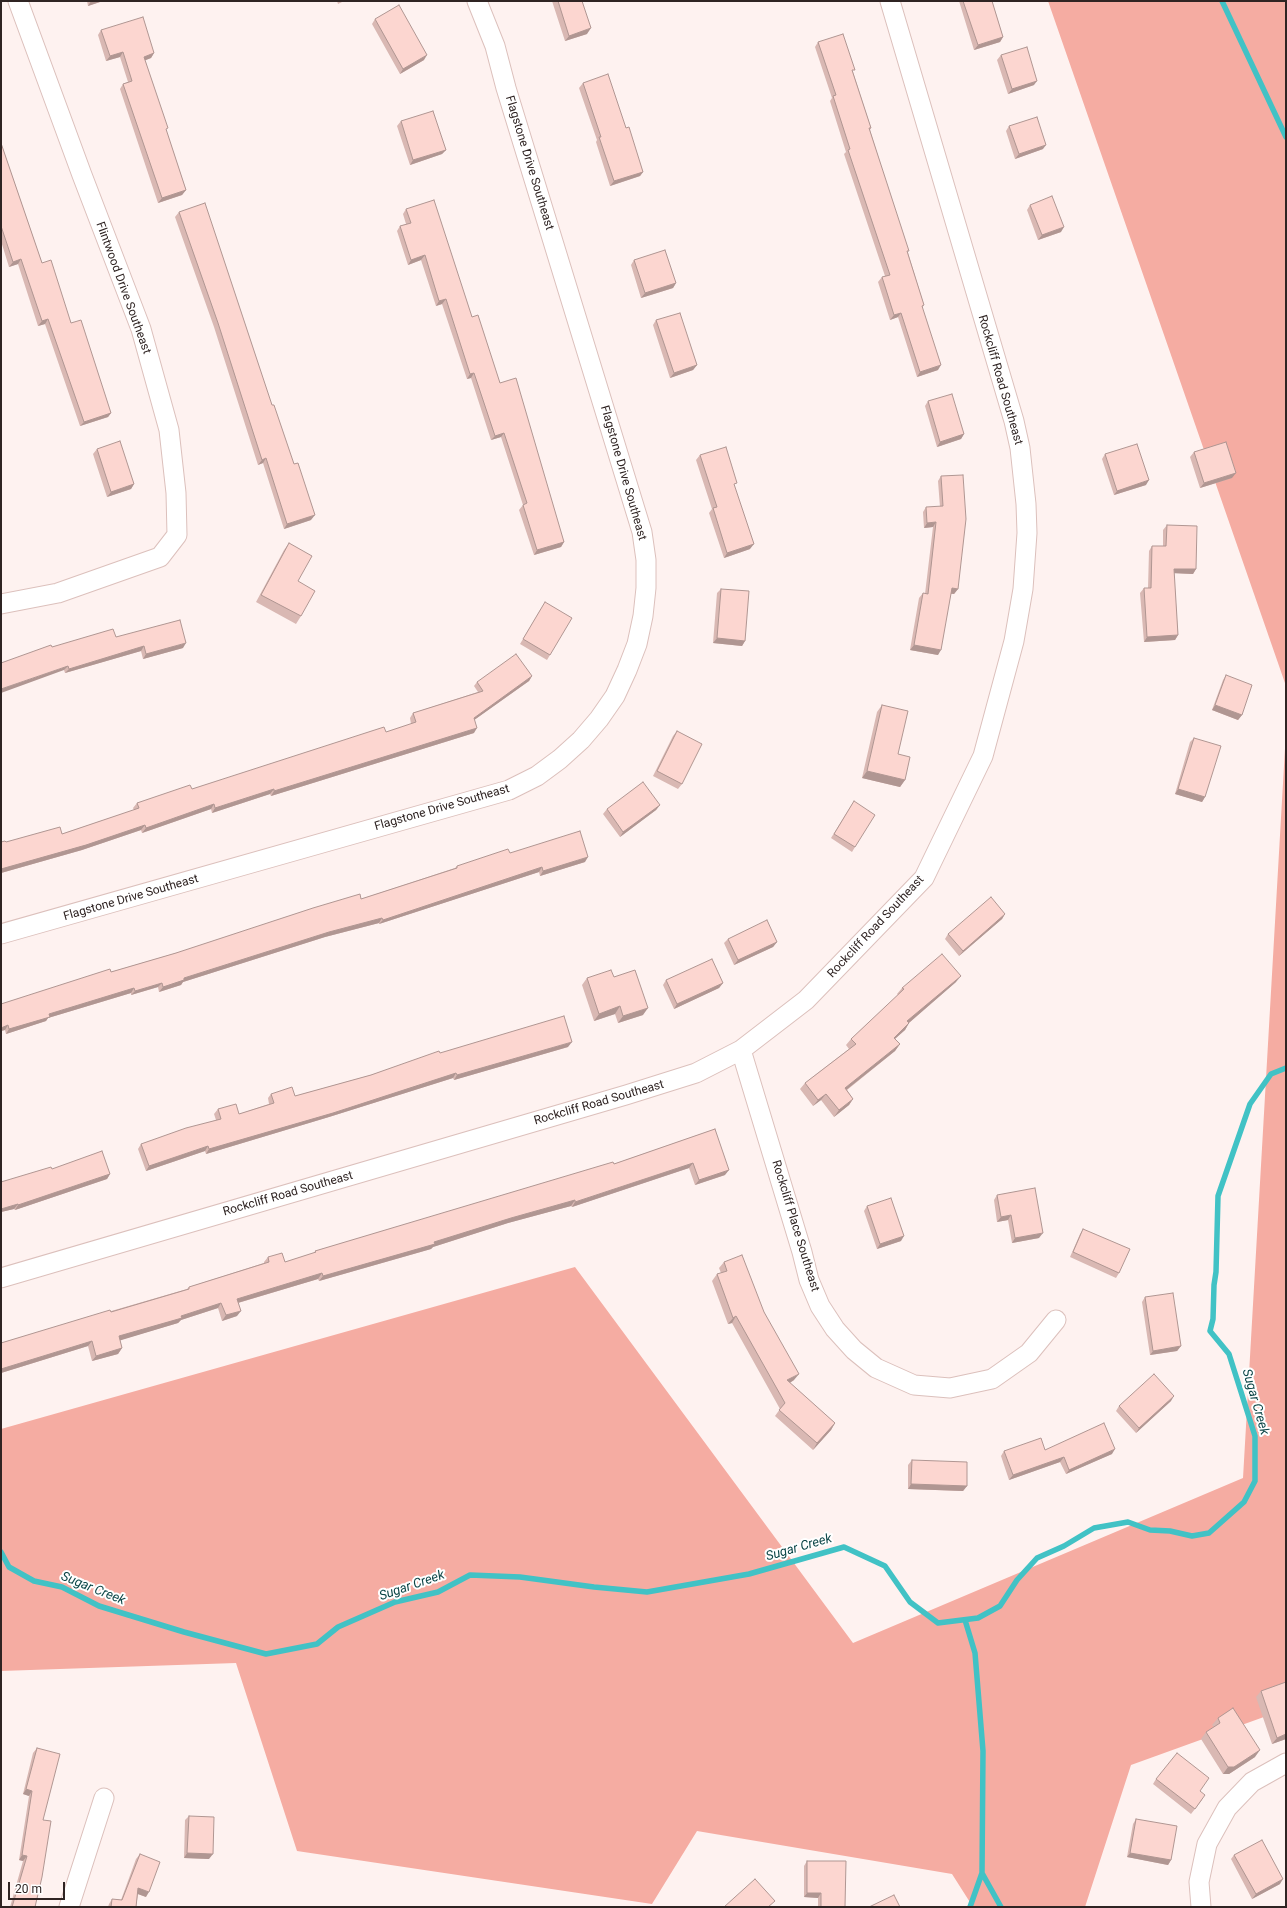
<!DOCTYPE html>
<style>
body{margin:0}
#map{position:relative;width:1287px;height:1908px;overflow:hidden;background:#fef2f0;font-family:Roboto,sans-serif}
canvas{display:block}
.frame{position:absolute;inset:0;border:2px solid #2f2423;pointer-events:none}
.scale{position:absolute;left:8px;top:1882px;width:57px;height:18px;box-sizing:border-box;border:2px solid #2f2423;border-top:0;padding-left:5px;font-size:12px;line-height:14px;white-space:nowrap;color:#2f2423;-webkit-text-stroke:3px #fff;paint-order:stroke}
</style>
<div id="map">
<canvas width="1287" height="1908"></canvas>
<div class="frame"></div>
<div class="scale">20 m</div>
</div>
<script>
const c = document.querySelector('canvas').getContext('2d');
c.lineJoin = 'round';
function fill(path, color) {
  c.fillStyle = color;
  c.fill(path, 'evenodd');
}
function poly(rows) {
  const path = new Path2D();
  for (const r of rows) {
    path.moveTo(r[0], r[1]);
    for (let i = 2; i < r.length; i += 2) path.lineTo(r[i], r[i + 1]);
  }
  return path;
}
function strokePath(path, color, width, dash) {
  c.strokeStyle = color;
  c.lineWidth = width;
  c.lineCap = dash ? 'butt' : 'round';
  c.setLineDash(dash || []);
  c.stroke(path);
}
function label(font, color, halo, rows, align = 'center') {
  c.font = font + ' Roboto,sans-serif';
  c.lineWidth = 4;
  c.setLineDash([]);
  c.textBaseline = 'middle';
  c.strokeStyle = halo;
  c.fillStyle = color;
  for (const [text, x, y, turn = 0] of rows) {
    c.save();
    c.translate(x, y);
    c.rotate((+turn || 0) * Math.PI / 180);
    c.textAlign = isNaN(turn) ? turn : align;
    if (halo) c.strokeText(text, 0, 0);
    c.fillText(text, 0, 0);
    c.restore();
  }
}
const forest = poly([
 [1048,1,1286,1,1286,686],
 [1286,731,1286,1709,1131,1765,1085,1907,973,1907,952,1874,697,1831,652,1904,297,1851,236,1663,1,1671,1,1429,575,1267,853,1643,1243,1478]
]);
const stream = poly([
 [1222,1,1286,137],
 [1,1552,9,1567,34,1581,62,1587,99,1606,184,1632,266,1654,317,1644,338,1627,395,1602,438,1592,470,1575,520,1577,594,1587,647,1592,749,1574,844,1547,885,1566,910,1602,938,1623,978,1618,1000,1606,1017,1580,1037,1558,1064,1546,1094,1528,1128,1522,1150,1530,1170,1531,1192,1536,1209,1533,1244,1502,1255,1481,1255,1436,1229,1354,1210,1331,1213,1319,1214,1285,1216,1272,1218,1196,1250,1104,1271,1074,1286,1068],
 [965,1620,975,1653,983,1751,982,1873,970,1907],
 [982,1873,1001,1907]
]);
const street = poly([
 [1,604,58,593,160,557,177,535,176,493,169,430,141,329,82,175,18,1],
 [1,934,509,790,537,776,560,759,581,740,599,719,615,696,627,670,637,644,643,616,646,588,646,560,642,532,506,88,495,46,477,1],
 [741,1050,802,1252,809,1280,820,1306,835,1329,854,1350,876,1368,914,1385,950,1388,992,1379,1029,1353,1056,1320],
 [1,1278,626,1095,696,1073,741,1050,806,1000,924,878,983,756,1014,641,1023,589,1027,533,1026,504,1020,448,1014,421,890,1],
 [69,1907,104,1798],
 [1201,1907,1199,1882,1207,1844,1227,1808,1252,1782,1286,1763]
]);
const wall = poly([
 [87,1,103,1,88,6],
 [337,1,344,1,338,4],
 [552,1,582,1,587,34,565,41],
 [959,1,992,1,1003,37,1000,42,974,50],
 [375,19,424,60,400,74,372,24],
 [101,30,154,53,151,58,145,60,166,130,186,190,182,195,158,203,120,89,123,84,128,82,120,57,106,61,98,35],
 [818,42,853,72,871,128,870,130,908,253,924,305,922,308,938,370,917,377,898,317,890,320,878,282,882,277,885,276,844,154,846,152,830,101,832,98,815,47],
 [1001,55,1034,85,1008,94,997,60],
 [583,83,626,128,643,172,640,176,610,186,596,142,597,140,579,88],
 [401,121,446,150,442,154,410,165,397,126],
 [1009,126,1043,149,1015,159,1006,131],
 [1,143,42,263,71,323,111,413,108,417,80,426,45,324,38,326,18,264,9,267,1,241],
 [1030,205,1061,232,1038,240,1027,210],
 [406,209,472,317,500,383,564,542,561,547,534,555,519,510,523,505,501,437,491,440,471,378,467,379,442,304,436,306,421,260,408,265,397,231,400,226,406,224,403,214],
 [179,212,272,405,311,520,284,529,263,463,258,465,214,327,175,217],
 [634,260,676,283,673,288,641,298,631,265],
 [656,320,697,365,693,370,670,378,653,325],
 [928,401,964,434,961,439,937,447,925,406],
 [97,449,134,484,131,489,107,497,93,454],
 [1194,452,1232,478,1200,488,1190,457],
 [1105,454,1146,485,1114,495,1102,459],
 [700,455,750,549,724,558,709,513,712,509,696,460],
 [941,476,958,589,954,594,951,594,938,655,910,650,919,598,923,593,925,594,933,527,924,528,923,512,926,507,940,507,938,481],
 [1167,525,1196,569,1193,574,1174,573,1178,635,1175,640,1144,642,1140,593,1144,588,1148,588,1149,551,1152,546,1163,546,1163,530],
 [289,543,298,581,301,616,296,624,256,602,284,550],
 [721,589,745,641,742,646,713,643,717,593],
 [545,602,550,655,547,660,520,644],
 [116,637,183,648,143,659,141,651,65,673,64,670,52,647],
 [1226,675,1242,715,1238,720,1212,710,1223,680],
 [532,676,529,681,474,720,474,733,271,796,270,794,212,813,211,809,142,833,141,830,82,850,1,873,1,842,6,842,62,834,134,810,133,808,137,803,192,789,386,732,411,724,410,718,413,713,478,692,474,686,477,682],
 [882,705,898,754,905,780,900,787,862,778,877,712],
 [677,731,682,784,678,789,653,776,673,736],
 [1194,738,1205,797,1202,802,1175,794,1190,742],
 [854,801,855,847,852,852,831,838],
 [660,805,656,810,620,837,603,814,607,809],
 [510,853,585,862,540,876,539,872,379,924,379,923,325,937,183,982,181,985,159,992,158,987,131,995,131,993,48,1018,46,1021,6,1034,5,1030,1,1031,1,1004,361,899,455,868,457,866],
 [1005,914,1002,919,959,956,945,939,948,934],
 [728,939,777,942,773,947,734,965,724,943],
 [614,977,643,1015,618,1023,615,1014,594,1021,582,985,587,978],
 [666,980,723,983,719,988,674,1009,663,985],
 [956,982,909,1023,905,1030,895,1039,900,1044,895,1051,847,1090,853,1099,849,1105,834,1117,821,1100,813,1106,800,1089,805,1083,849,1049,846,1045,851,1039,898,995,897,994,902,988],
 [568,1047,454,1080,453,1078,329,1117,206,1154,205,1151,146,1171,138,1149,141,1144,216,1120,214,1114,218,1109,239,1114,269,1104,268,1098,271,1094,295,1096,371,1075,440,1053],
 [715,1129,725,1175,695,1185,689,1168,572,1207,571,1206,508,1223,433,1247,431,1249,319,1281,318,1279,238,1303,237,1316,222,1321,218,1308,181,1320,178,1323,120,1340,122,1348,118,1354,92,1361,88,1346,1,1373,1,1343,187,1289,189,1287,264,1263,264,1262,268,1257,285,1262,314,1253,315,1251,614,1164],
 [52,1169,110,1174,107,1179,15,1210,14,1209,1,1212],
 [997,1195,1039,1238,1012,1243,1008,1220,997,1222,994,1200],
 [867,1206,901,1241,877,1249,864,1211],
 [1083,1229,1119,1273,1116,1278,1070,1257,1080,1234],
 [724,1262,764,1312,794,1380,790,1383,835,1423,831,1430,813,1450,775,1416,780,1409,732,1323,728,1324,712,1281,717,1274,721,1273,719,1268],
 [1145,1297,1181,1346,1177,1351,1150,1355,1142,1302],
 [1171,1401,1136,1433,1116,1411,1119,1406],
 [1045,1450,1112,1454,1066,1474,1060,1462,1009,1480,1001,1456,1004,1451],
 [912,1460,967,1486,963,1491,908,1489,908,1465],
 [1286,1682,1286,1739,1272,1744,1256,1697,1261,1691],
 [1218,1718,1255,1757,1229,1774,1223,1774,1201,1739,1206,1732,1214,1727,1212,1725],
 [37,1748,43,1820,35,1907,10,1907,23,1861,19,1860,29,1796,23,1794,33,1753],
 [1156,1779,1200,1791,1202,1800,1191,1814,1153,1784],
 [189,1816,209,1859,184,1858,185,1820],
 [1136,1819,1171,1860,1168,1865,1127,1857,1133,1824],
 [140,1854,146,1897,138,1894,136,1907,108,1907,109,1904,112,1899,121,1900,136,1859],
 [1234,1855,1280,1884,1252,1899,1231,1859],
 [807,1861,845,1907,818,1907,818,1898,804,1897,804,1866]
]);
const shadedWall = poly([
 [91,1,103,1,88,6],
 [591,28,587,34,565,41,569,36],
 [1003,37,1000,42,974,50,978,45],
 [123,52,120,57,106,61,110,56],
 [154,53,151,58,141,62,144,57],
 [427,55,424,60,400,74,403,69],
 [1037,81,1034,85,1008,94,1012,89],
 [1046,145,1043,149,1015,159,1019,154],
 [446,150,442,154,410,165,413,160],
 [643,172,640,176,610,186,614,181],
 [186,190,182,195,158,203,162,198],
 [1064,227,1061,232,1038,240,1042,235],
 [425,255,421,260,408,265,411,260],
 [21,259,18,264,9,267,13,262],
 [676,283,673,288,641,298,645,293],
 [446,299,442,304,436,306,439,301],
 [901,313,898,317,890,320,894,315],
 [48,319,45,324,38,326,42,321],
 [697,365,693,370,670,378,674,373],
 [941,365,938,370,917,377,920,372],
 [474,373,471,378,467,379,470,374],
 [111,413,108,417,80,426,84,422],
 [504,433,501,437,491,440,495,436],
 [964,434,961,439,937,447,940,442],
 [266,458,263,463,258,465,262,460],
 [1236,473,1232,478,1200,488,1204,483],
 [1149,480,1146,485,1114,495,1117,491],
 [134,484,131,489,107,497,111,492],
 [315,515,311,520,284,529,287,524],
 [936,522,933,527,924,528,927,523],
 [564,542,561,547,534,555,537,550],
 [754,544,750,549,724,558,727,553],
 [1174,569,1196,569,1193,574,1170,573],
 [952,588,958,589,954,594,948,593],
 [1178,635,1175,640,1144,642,1147,637],
 [717,638,745,641,742,646,713,643],
 [186,643,183,648,143,659,146,654],
 [914,645,941,650,938,655,910,650],
 [144,646,141,651,65,673,69,669],
 [68,666,64,670,1,693,1,689],
 [532,676,529,681,470,723,474,718],
 [1215,705,1242,715,1238,720,1212,710],
 [477,728,474,733,271,796,274,791],
 [867,771,905,780,900,787,862,778],
 [274,789,270,794,212,813,215,808],
 [1178,789,1205,797,1202,802,1175,794],
 [214,804,211,809,142,833,146,828],
 [660,805,656,810,620,837,623,832],
 [145,825,141,830,82,850,1,873,1,869],
 [588,857,585,862,540,876,543,871],
 [542,867,539,872,379,924,383,920],
 [1005,914,1002,919,959,956,963,951],
 [382,918,379,923,325,937,183,982,181,985,159,992,163,987,184,978,329,932],
 [777,942,773,947,734,965,738,960],
 [961,976,956,982,903,1028,907,1021],
 [162,983,158,987,131,995,135,991],
 [723,983,719,988,674,1009,677,1004],
 [134,988,131,993,48,1018,46,1021,6,1034,9,1029,49,1014],
 [620,1006,615,1014,594,1021,599,1014],
 [648,1008,643,1015,618,1023,623,1016],
 [909,1023,905,1030,889,1044,894,1038],
 [8,1025,5,1030,1,1031,1,1028],
 [572,1042,568,1047,454,1080,457,1075],
 [900,1044,895,1051,841,1094,845,1088],
 [456,1073,453,1078,329,1117,206,1154,209,1149],
 [826,1094,821,1100,813,1106,818,1100],
 [853,1099,849,1105,834,1117,839,1110],
 [208,1146,205,1151,146,1171,149,1166],
 [693,1163,689,1168,572,1207,575,1202],
 [729,1170,725,1175,695,1185,699,1180],
 [110,1174,107,1179,15,1210,18,1205],
 [575,1200,571,1206,508,1223,433,1247,431,1249,319,1281,323,1276,511,1218],
 [18,1204,14,1209,1,1212,1,1209],
 [1011,1215,1008,1220,997,1222,1001,1217],
 [1043,1233,1039,1238,1012,1243,1015,1238],
 [904,1236,901,1241,877,1249,880,1244],
 [322,1273,318,1279,234,1304,237,1299],
 [221,1303,218,1308,181,1320,178,1323,115,1342,119,1336],
 [241,1311,237,1316,222,1321,226,1315],
 [736,1316,732,1323,728,1324,733,1318],
 [92,1341,88,1346,1,1373,1,1369],
 [1181,1346,1177,1351,1150,1355,1153,1351],
 [122,1348,118,1354,92,1361,96,1356],
 [799,1374,794,1380,783,1387,787,1380],
 [1174,1396,1171,1401,1136,1433,1139,1428],
 [835,1423,831,1430,813,1450,817,1443],
 [1115,1449,1112,1454,1066,1474,1069,1470],
 [1064,1457,1060,1462,1009,1480,1013,1475],
 [911,1484,967,1486,963,1491,908,1489],
 [1286,1734,1286,1739,1272,1744,1277,1738],
 [1260,1750,1255,1757,1229,1774,1223,1774,1228,1767],
 [26,1789,32,1791,29,1796,23,1794],
 [187,1853,213,1854,209,1859,184,1858],
 [1130,1853,1171,1860,1168,1865,1127,1857],
 [22,1855,27,1856,23,1861,19,1860],
 [1283,1879,1280,1884,1252,1899,1256,1894],
 [138,1888,149,1892,146,1897,135,1893],
 [807,1893,821,1893,818,1898,804,1897]
]);
const building = poly([
 [558,1,582,1,591,28,569,36,558,1],
 [963,1,992,1,1003,37,978,45,963,1],
 [399,5,427,55,403,69,375,19,399,5],
 [143,17,154,53,144,57,168,128,166,129,186,190,162,198,123,84,132,81,123,52,110,56,101,30,143,17],
 [843,34,855,70,852,70,871,128,869,128,909,251,907,251,924,305,922,306,941,365,920,372,901,313,894,315,882,277,890,275,848,150,850,149,833,96,836,95,818,42,843,34],
 [1027,47,1037,81,1012,89,1001,55,1027,47],
 [608,74,626,128,629,127,643,172,614,181,599,137,601,137,583,83,608,74],
 [433,111,446,150,413,160,401,121,433,111],
 [1037,117,1046,145,1019,154,1009,126,1037,117],
 [1,143,42,263,51,260,71,323,81,320,111,413,84,422,48,319,42,321,21,259,13,262,1,226,1,143],
 [1052,196,1064,227,1042,235,1030,205,1052,196],
 [434,200,472,317,478,315,500,383,516,378,564,542,537,550,523,505,527,503,504,433,495,436,474,373,470,374,446,299,439,301,425,255,411,260,400,226,411,223,406,209,434,200],
 [205,203,272,405,274,405,294,464,298,463,315,515,287,524,266,458,262,460,218,323,179,212,205,203],
 [665,250,676,283,645,293,634,260,665,250],
 [680,313,697,365,674,373,656,320,680,313],
 [952,394,964,434,940,442,928,401,952,394],
 [120,441,134,484,111,492,97,449,120,441],
 [1226,442,1236,473,1204,483,1194,452,1226,442],
 [1137,444,1149,480,1117,491,1105,454,1137,444],
 [726,447,737,483,734,484,754,544,727,553,713,508,717,507,700,455,726,447],
 [963,475,966,519,958,589,952,588,941,650,914,645,923,593,928,594,936,522,927,523,926,507,943,506,941,476,963,475],
 [1167,525,1197,526,1196,569,1174,569,1178,635,1147,637,1144,588,1151,588,1152,546,1166,546,1167,525],
 [289,543,312,556,298,581,315,591,301,616,261,595,289,543],
 [721,589,749,591,745,641,717,638,721,589],
 [545,602,572,618,550,655,523,639,545,602],
 [180,620,186,643,146,654,144,646,69,669,68,666,1,689,1,663,51,645,52,647,113,629,116,637,180,620],
 [516,654,532,676,474,718,477,728,274,791,274,789,215,808,214,804,146,828,145,825,86,845,1,869,1,842,5,841,6,842,60,827,62,834,139,808,137,803,190,785,192,789,384,727,386,732,416,722,413,713,483,691,477,682,516,654],
 [1226,675,1252,685,1242,715,1215,705,1226,675],
 [882,705,908,711,898,754,910,757,905,780,867,771,882,705],
 [677,731,702,744,682,784,657,771,677,731],
 [1194,738,1221,746,1205,797,1178,789,1194,738],
 [643,782,660,805,623,832,607,809,643,782],
 [854,801,875,815,855,847,834,834,854,801],
 [580,831,588,857,543,871,542,867,383,920,382,918,329,932,184,978,184,980,163,987,162,983,135,991,134,988,49,1014,50,1017,9,1029,8,1025,1,1028,1,1004,110,969,111,972,176,953,313,908,360,894,361,899,457,868,457,866,508,849,510,853,580,831],
 [991,897,1005,914,963,951,948,934,991,897],
 [767,920,777,942,738,960,728,939,767,920],
 [942,954,961,976,907,1021,909,1023,894,1038,900,1044,845,1088,853,1099,839,1110,826,1094,818,1100,805,1083,856,1044,851,1039,904,989,902,988,942,954],
 [712,959,723,983,677,1004,666,980,712,959],
 [611,970,614,977,635,970,648,1008,623,1016,620,1006,599,1014,587,978,611,970],
 [564,1016,572,1042,457,1075,456,1073,333,1113,209,1149,208,1146,149,1166,141,1144,186,1128,221,1119,218,1109,236,1104,239,1114,274,1103,271,1094,292,1087,295,1096,371,1075,439,1051,440,1053,564,1016],
 [715,1129,729,1170,699,1180,693,1163,575,1202,575,1200,511,1218,434,1242,435,1244,323,1276,322,1273,237,1299,241,1311,226,1315,221,1303,181,1316,182,1318,119,1336,122,1348,96,1356,92,1341,1,1369,1,1343,110,1310,111,1312,189,1289,189,1287,269,1262,268,1257,282,1253,285,1262,316,1252,315,1251,613,1162,614,1164,715,1129],
 [102,1151,110,1174,18,1205,18,1204,1,1209,1,1182,51,1167,52,1169,102,1151],
 [1035,1188,1043,1233,1015,1238,1011,1215,1001,1217,997,1195,1035,1188],
 [891,1198,904,1236,880,1244,867,1206,891,1198],
 [1083,1229,1130,1249,1119,1273,1073,1252,1083,1229],
 [742,1255,764,1312,799,1374,787,1380,835,1423,817,1443,779,1410,785,1403,736,1316,733,1318,717,1274,727,1271,724,1262,742,1255],
 [1173,1293,1181,1346,1153,1351,1145,1297,1173,1293],
 [1154,1374,1174,1396,1139,1428,1119,1406,1154,1374],
 [1104,1423,1115,1449,1069,1470,1064,1457,1013,1475,1004,1451,1041,1438,1045,1450,1104,1423],
 [912,1460,967,1462,967,1486,911,1484,912,1460],
 [1286,1682,1286,1734,1277,1738,1261,1691,1286,1682],
 [1233,1708,1260,1750,1234,1767,1228,1767,1206,1732,1220,1723,1218,1718,1233,1708],
 [37,1748,60,1754,43,1820,51,1821,42,1877,35,1907,12,1907,27,1856,22,1855,32,1791,26,1789,37,1748],
 [1177,1753,1209,1778,1200,1791,1205,1795,1195,1809,1156,1779,1177,1753],
 [189,1816,214,1817,213,1854,187,1853,189,1816],
 [1136,1819,1177,1826,1171,1860,1130,1853,1136,1819],
 [1262,1840,1283,1879,1256,1894,1234,1855,1262,1840],
 [140,1854,160,1862,149,1892,138,1888,136,1907,111,1907,112,1899,122,1900,140,1854],
 [807,1861,846,1861,845,1907,821,1907,821,1893,807,1893,807,1861],
 [755,1879,775,1901,768,1907,724,1907,755,1879],
 [894,1895,900,1907,869,1907,894,1895]
]);
const streetNames = [
 ["Flagstone Drive Southeast",529,163,73],
 ["Flintwood Drive Southeast",123,288,70],
 ["Rockcliff Road Southeast",1000,380,74],
 ["Flagstone Drive Southeast",623,473,74],
 ["Flagstone Drive Southeast",442,808,-16],
 ["Flagstone Drive Southeast",131,898,-16],
 ["Rockcliff Road Southeast",876,927,-47],
 ["Rockcliff Road Southeast",599,1103,-16],
 ["Rockcliff Road Southeast",288,1194,-16],
 ["Rockcliff Place Southeast",795,1226,73]
];
const waterNames = [
 ["Sugar Creek",1255,1402,74],
 ["Sugar Creek",799,1548,-16],
 ["Sugar Creek",412,1586,-19],
 ["Sugar Creek",93,1589,22]
];
fill(forest, '#f5aca2');
strokePath(stream, '#41c2c5', 5.5);
strokePath(street, '#dcc0bc', 21);
strokePath(street, '#fff', 19);
fill(wall, '#d9b8b3');
fill(shadedWall, '#b09692');
fill(building, '#fcd6d0');
strokePath(building, '#b09692', 1);
label('12px', '#2f2423', '#fff', streetNames);
label('italic 13px', '#0c4647', '#fff', waterNames);
</script>
